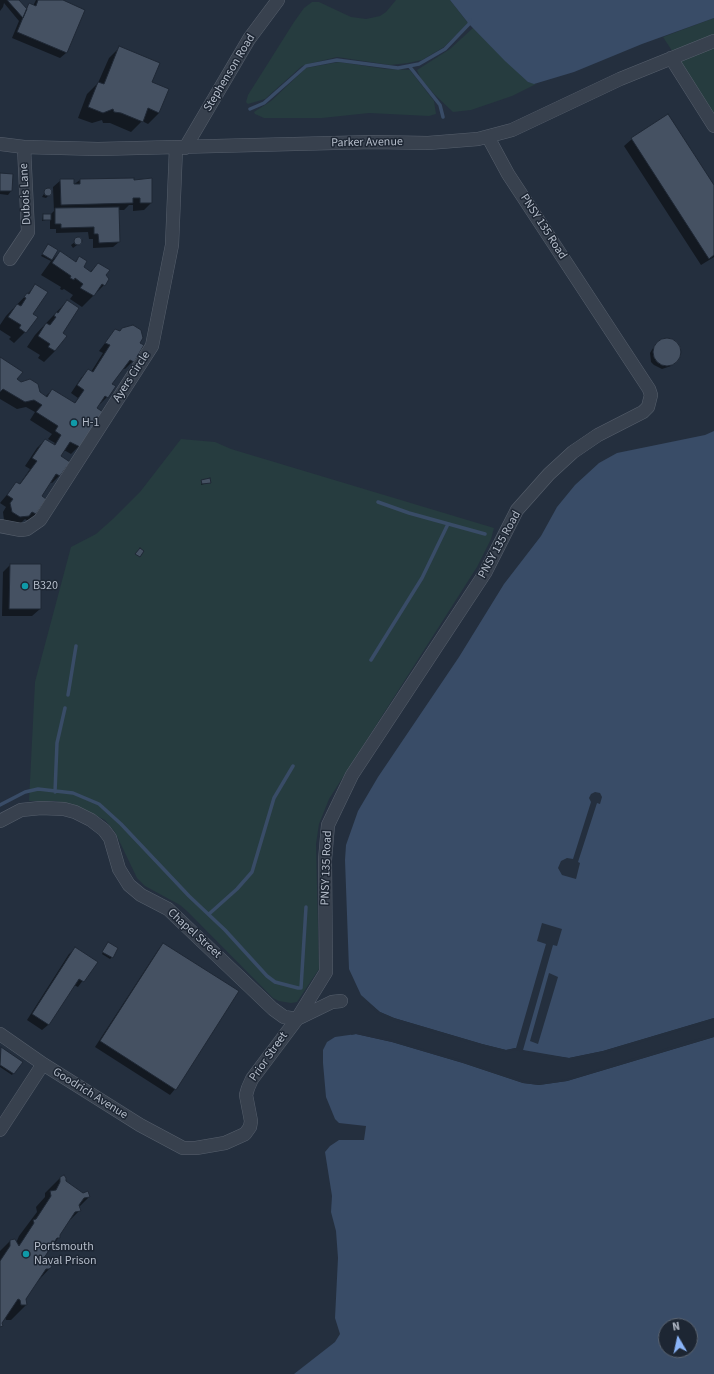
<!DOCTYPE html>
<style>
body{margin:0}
#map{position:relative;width:714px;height:1374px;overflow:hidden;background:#242f3e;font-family:"Source Sans 3",sans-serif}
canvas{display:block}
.north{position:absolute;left:658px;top:1318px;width:40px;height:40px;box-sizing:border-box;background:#1d2633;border:1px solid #59626f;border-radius:50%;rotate:351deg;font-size:11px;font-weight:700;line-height:16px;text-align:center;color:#b4bcc9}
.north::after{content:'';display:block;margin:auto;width:14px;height:18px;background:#8ab4f8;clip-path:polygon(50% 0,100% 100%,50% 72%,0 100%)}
</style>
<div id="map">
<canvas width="714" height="1374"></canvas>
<div class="north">N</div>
</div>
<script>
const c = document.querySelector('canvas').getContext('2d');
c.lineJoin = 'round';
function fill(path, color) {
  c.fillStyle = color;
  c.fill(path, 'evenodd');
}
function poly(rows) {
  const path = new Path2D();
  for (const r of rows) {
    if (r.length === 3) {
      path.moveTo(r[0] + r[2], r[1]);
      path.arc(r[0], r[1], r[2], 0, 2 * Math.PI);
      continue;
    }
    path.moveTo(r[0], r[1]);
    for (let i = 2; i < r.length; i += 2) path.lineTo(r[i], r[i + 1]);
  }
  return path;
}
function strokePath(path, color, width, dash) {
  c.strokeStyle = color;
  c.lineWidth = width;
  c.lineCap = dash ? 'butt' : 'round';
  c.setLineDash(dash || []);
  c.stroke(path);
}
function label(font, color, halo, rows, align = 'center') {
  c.font = font + ' "Source Sans 3",sans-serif';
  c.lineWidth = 3;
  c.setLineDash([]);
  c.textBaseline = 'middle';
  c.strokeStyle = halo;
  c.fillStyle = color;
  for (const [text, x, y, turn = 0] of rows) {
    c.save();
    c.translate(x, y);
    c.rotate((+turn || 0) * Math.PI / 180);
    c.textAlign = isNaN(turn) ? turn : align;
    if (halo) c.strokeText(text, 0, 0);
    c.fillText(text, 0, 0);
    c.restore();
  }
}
const green = poly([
 [396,0,450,0,468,23,444,47,422,60,408,63,390,65,337,57,312,63,302,66,265,99,248,104,246,102,248,95,294,22,304,8,312,2,319,2,351,17,366,19,380,16,386,12],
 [714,18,714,115,663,37],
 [473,28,528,82,536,84,512,96,471,110,453,112,434,94,421,79,417,70,450,49],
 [339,62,386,69,410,70,434,101,436,114,429,116,369,113,322,118,264,118,255,114,254,112,271,101,306,68],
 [181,439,215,442,231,449,494,528,491,539,477,567,329,799,319,824,316,844,319,969,297,1002,291,1003,279,1001,273,998,188,912,180,905,145,886,137,878,115,832,105,820,73,804,55,801,29,801,35,682,71,547,96,534,114,518,140,492]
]);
const water = poly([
 [450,0,714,0,714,18,642,44,574,72,534,84,528,82,505,61,469,24],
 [714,431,714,1018,603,1051,569,1058,532,1053,515,1048,506,1050,482,1044,394,1018,380,1012,361,995,349,969,345,860,346,845,358,811,378,777,459,657,504,584,541,536,557,507,575,485,599,463,617,453,705,435],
 [356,1034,392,1042,463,1063,523,1083,539,1085,567,1081,714,1037,714,1374,294,1374,335,1342,340,1334,335,1318,338,1258,336,1231,331,1212,332,1196,325,1152,330,1146,339,1140,364,1140,366,1126,339,1123,335,1119,326,1097,323,1063,323,1050,327,1042,335,1037],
 [666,1326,690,1326,690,1350,666,1350]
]);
const pier = poly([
 [595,792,600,793,602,797,600,804,597,803,578,862,580,863,576,879,562,875,558,868,561,861,567,858,573,859,591,802,589,798,591,794],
 [542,923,562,929,557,946,553,945,523,1050,569,1058,603,1051,714,1018,714,1020,604,1053,569,1060,560,1060,515,1050,506,1052,481,1046,393,1020,379,1014,367,1004,368,1003,380,1012,394,1018,482,1044,506,1050,516,1048,546,944,537,941],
 [549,973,558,977,538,1044,530,1041],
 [357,1032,393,1040,464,1061,524,1081,539,1083,567,1079,690,1041,714,1035,714,1037,567,1081,539,1085,523,1083,463,1063,392,1042,356,1034,351,1035,352,1033]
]);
const shadow = poly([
 [0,0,18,0,26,9,30,4,33,6,36,0,60,0,84,10,66,53,60,58,12,38,19,21,4,3,3,7,0,11],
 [120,47,150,83,159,113,148,124,142,121,131,132,110,123,103,123,102,120,92,123,78,118,87,94,98,83,109,58],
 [632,139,714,186,714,257,701,265,624,146],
 [0,174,11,191,8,195,0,194],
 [133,179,151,203,144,210,133,211,133,205,129,205,124,210,118,210,119,242,113,247,93,248,93,239,89,239,88,232,56,233,56,229,50,229,50,219,42,221,43,215,50,215,54,211,53,187,61,180,73,185,80,180],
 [47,189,51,190,49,195,46,198,42,197],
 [79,239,81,242,73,248,71,245],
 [48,245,56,250,51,261,60,252,75,262,79,257,82,267,90,272,98,264,105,275,104,285,82,307,70,299,73,295,64,289,62,290,60,289,61,287,41,275,51,261,41,256],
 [36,285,32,314,25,332,14,343,9,339,11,337,0,330,0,325,6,316],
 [67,301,61,333,55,351,44,362,38,358,40,355,27,347,35,335],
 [115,330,133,361,125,369,123,368,111,384,107,397,96,408,102,412,79,446,71,454,64,450,60,456,69,462,59,476,52,483,50,482,41,497,44,500,36,514,28,521,25,519,21,523,13,524,4,520,3,512,6,507,0,503,16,484,19,485,30,469,25,466,37,448,45,440,53,445,55,443,48,439,52,434,30,420,35,412,26,407,17,409,0,399,0,358,16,380,45,397,52,390,74,404,78,398,71,393,81,378,88,370,91,372,103,353,99,351],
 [663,339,672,340,678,346,680,354,671,366,662,369,654,365,651,362,650,353,655,345],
 [202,481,210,482,201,485],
 [10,565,40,609,32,616,2,616,3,572],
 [163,944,175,1089,170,1095,95,1047,158,950],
 [107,945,112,957,110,959,102,954],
 [75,949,96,962,78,987,74,985,48,1025,42,1030,27,1020,69,954],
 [1,1048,21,1062,12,1075,0,1067],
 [60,1178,89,1197,79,1207,80,1210,65,1225,59,1234,59,1237,41,1262,50,1263,50,1268,37,1282,25,1299,26,1305,11,1320,6,1320,5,1316,0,1327,0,1251,10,1241,16,1243,19,1236,37,1212,36,1207,45,1197,45,1193]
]);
const stream = poly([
 [410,67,440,105,443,117],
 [250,109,264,103,306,66,337,60,398,68,419,64,445,49,469,24,470,20],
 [378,502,409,513,485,534],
 [371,660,422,578,448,524],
 [68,695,76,646],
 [55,792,57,743,65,708],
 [0,805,25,792,38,789,73,793,99,804,121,824,189,896,225,930,267,976,275,982,298,988,301,988,306,907],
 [209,914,237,889,252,872,274,798,293,766]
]);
const building = poly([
 [7,0,19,0,27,9,23,18,7,0],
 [38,0,63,0,85,10,67,53,17,32,29,3,36,6,38,0],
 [119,46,160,63,152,82,169,89,159,113,148,108,143,122,121,113,114,112,113,109,103,113,88,107,98,82,104,84,119,46],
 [668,114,714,185,714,255,709,259,631,138,668,114],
 [0,173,13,174,12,191,0,191,0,173],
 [134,178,134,180,152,178,152,203,140,203,140,198,133,198,133,203,61,205,60,179,74,179,74,184,80,184,80,179,134,178],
 [48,192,4],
 [119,207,120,242,99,243,98,234,94,234,94,227,61,228,61,224,55,224,55,208,119,207],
 [43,214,51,214,51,220,43,220,43,214],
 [78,241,4],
 [48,244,58,250,52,260,42,254,48,244],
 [60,251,76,262,79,256,87,261,84,267,91,272,98,263,110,270,106,275,109,279,105,286,102,284,94,296,80,288,83,284,75,278,74,280,70,278,71,276,52,263,60,251],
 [35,284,48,292,33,314,38,317,26,333,19,328,21,325,8,317,17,304,21,306,26,298,24,297,27,293,29,294,35,284],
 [67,300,79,308,63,333,67,336,55,351,48,347,50,344,38,336,46,323,50,325,56,317,54,316,56,312,58,313,67,300],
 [133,325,141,330,143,338,140,343,144,345,134,362,130,360,112,384,116,386,108,398,105,396,97,408,103,412,80,447,70,442,61,456,70,462,60,476,56,474,42,496,46,499,36,514,32,512,29,516,20,517,12,512,10,503,13,499,7,495,16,482,20,484,37,461,32,458,45,439,55,445,61,435,55,431,58,426,36,412,42,405,34,400,25,402,3,389,0,392,0,357,23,372,17,379,21,382,30,379,38,384,40,392,47,397,52,389,75,403,84,390,77,385,88,369,93,372,110,345,105,343,115,329,120,331,122,328,133,325],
 [667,352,14],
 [210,478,211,483,202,484,201,480,210,478],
 [140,548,144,551,140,557,135,554,140,548],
 [10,564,41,564,41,609,9,609,10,564],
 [108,942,118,948,113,958,102,952,108,942],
 [163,943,239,991,176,1090,100,1041,163,943],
 [75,947,98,962,84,982,79,979,49,1025,32,1014,75,947],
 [1,1047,23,1062,14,1074,0,1065,1,1047],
 [64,1175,66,1178,66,1181,83,1193,88,1191,90,1197,84,1198,79,1205,81,1211,75,1212,60,1235,60,1238,57,1238,42,1261,45,1263,50,1262,52,1267,49,1269,46,1269,26,1299,27,1305,21,1305,20,1300,18,1299,2,1323,3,1326,0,1327,0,1261,10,1246,10,1240,15,1239,19,1246,34,1223,33,1220,36,1219,51,1196,50,1191,56,1190,60,1182,60,1177,64,1175]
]);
const street = poly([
 [671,58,714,126],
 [0,144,24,147,98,149,373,142,428,143,478,139,512,130,620,79,714,41],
 [185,148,249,39,278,0],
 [10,259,28,232,24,147],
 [0,526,21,530,27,529,40,520,152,346,172,245,176,148],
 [0,821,21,810,41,808,64,809,75,812,91,820,104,830,110,838,119,869,129,885,141,895,168,909,273,1009,284,1017,297,1019,332,1002,341,1001],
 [0,1034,43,1064,140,1125,183,1148,196,1148,225,1143,245,1134,250,1127,251,1121,246,1095,248,1088,252,1079,297,1019,326,972,325,860,328,825,352,775,485,573,517,510,549,474,573,452,598,435,643,412,648,407,651,395,649,389,508,174,488,137],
 [0,1130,43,1064]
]);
const markers = [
 [74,423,4,"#0f9aa8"],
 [25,586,4,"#0f9aa8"],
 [26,1254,4,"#0f9aa8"]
];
const streetNames = [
 ["Stephenson Road",230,73,-59],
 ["Parker Avenue",367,143,-1],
 ["Dubois Lane",26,194,-93],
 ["PNSY 135 Road",543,227,57],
 ["Ayers Circle",132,377,-57],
 ["PNSY 135 Road",500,545,-61],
 ["PNSY 135 Road",327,868,-88],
 ["Chapel Street",194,934,42],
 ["Prior Street",269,1057,-55],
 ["Goodrich Avenue",90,1094,32]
];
const poiNames = [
 ["H-1",82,423],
 ["B320",33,586],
 ["Portsmouth",34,1247],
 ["Naval Prison",34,1261]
];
fill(green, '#263c3f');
fill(water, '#394c67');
fill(pier, '#242f3e');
fill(shadow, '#0007');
strokePath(stream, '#394c67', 3.5);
fill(building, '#455162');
strokePath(building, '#1f2835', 1);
strokePath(street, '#565f6c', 14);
strokePath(street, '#38414e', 13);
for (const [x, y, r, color] of markers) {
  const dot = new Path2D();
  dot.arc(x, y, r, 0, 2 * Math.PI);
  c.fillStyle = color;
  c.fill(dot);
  strokePath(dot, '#1d2633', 1.5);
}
label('12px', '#b4bcc9', '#1d2633', streetNames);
label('12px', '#b4bcc9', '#1d2633', poiNames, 'left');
</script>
